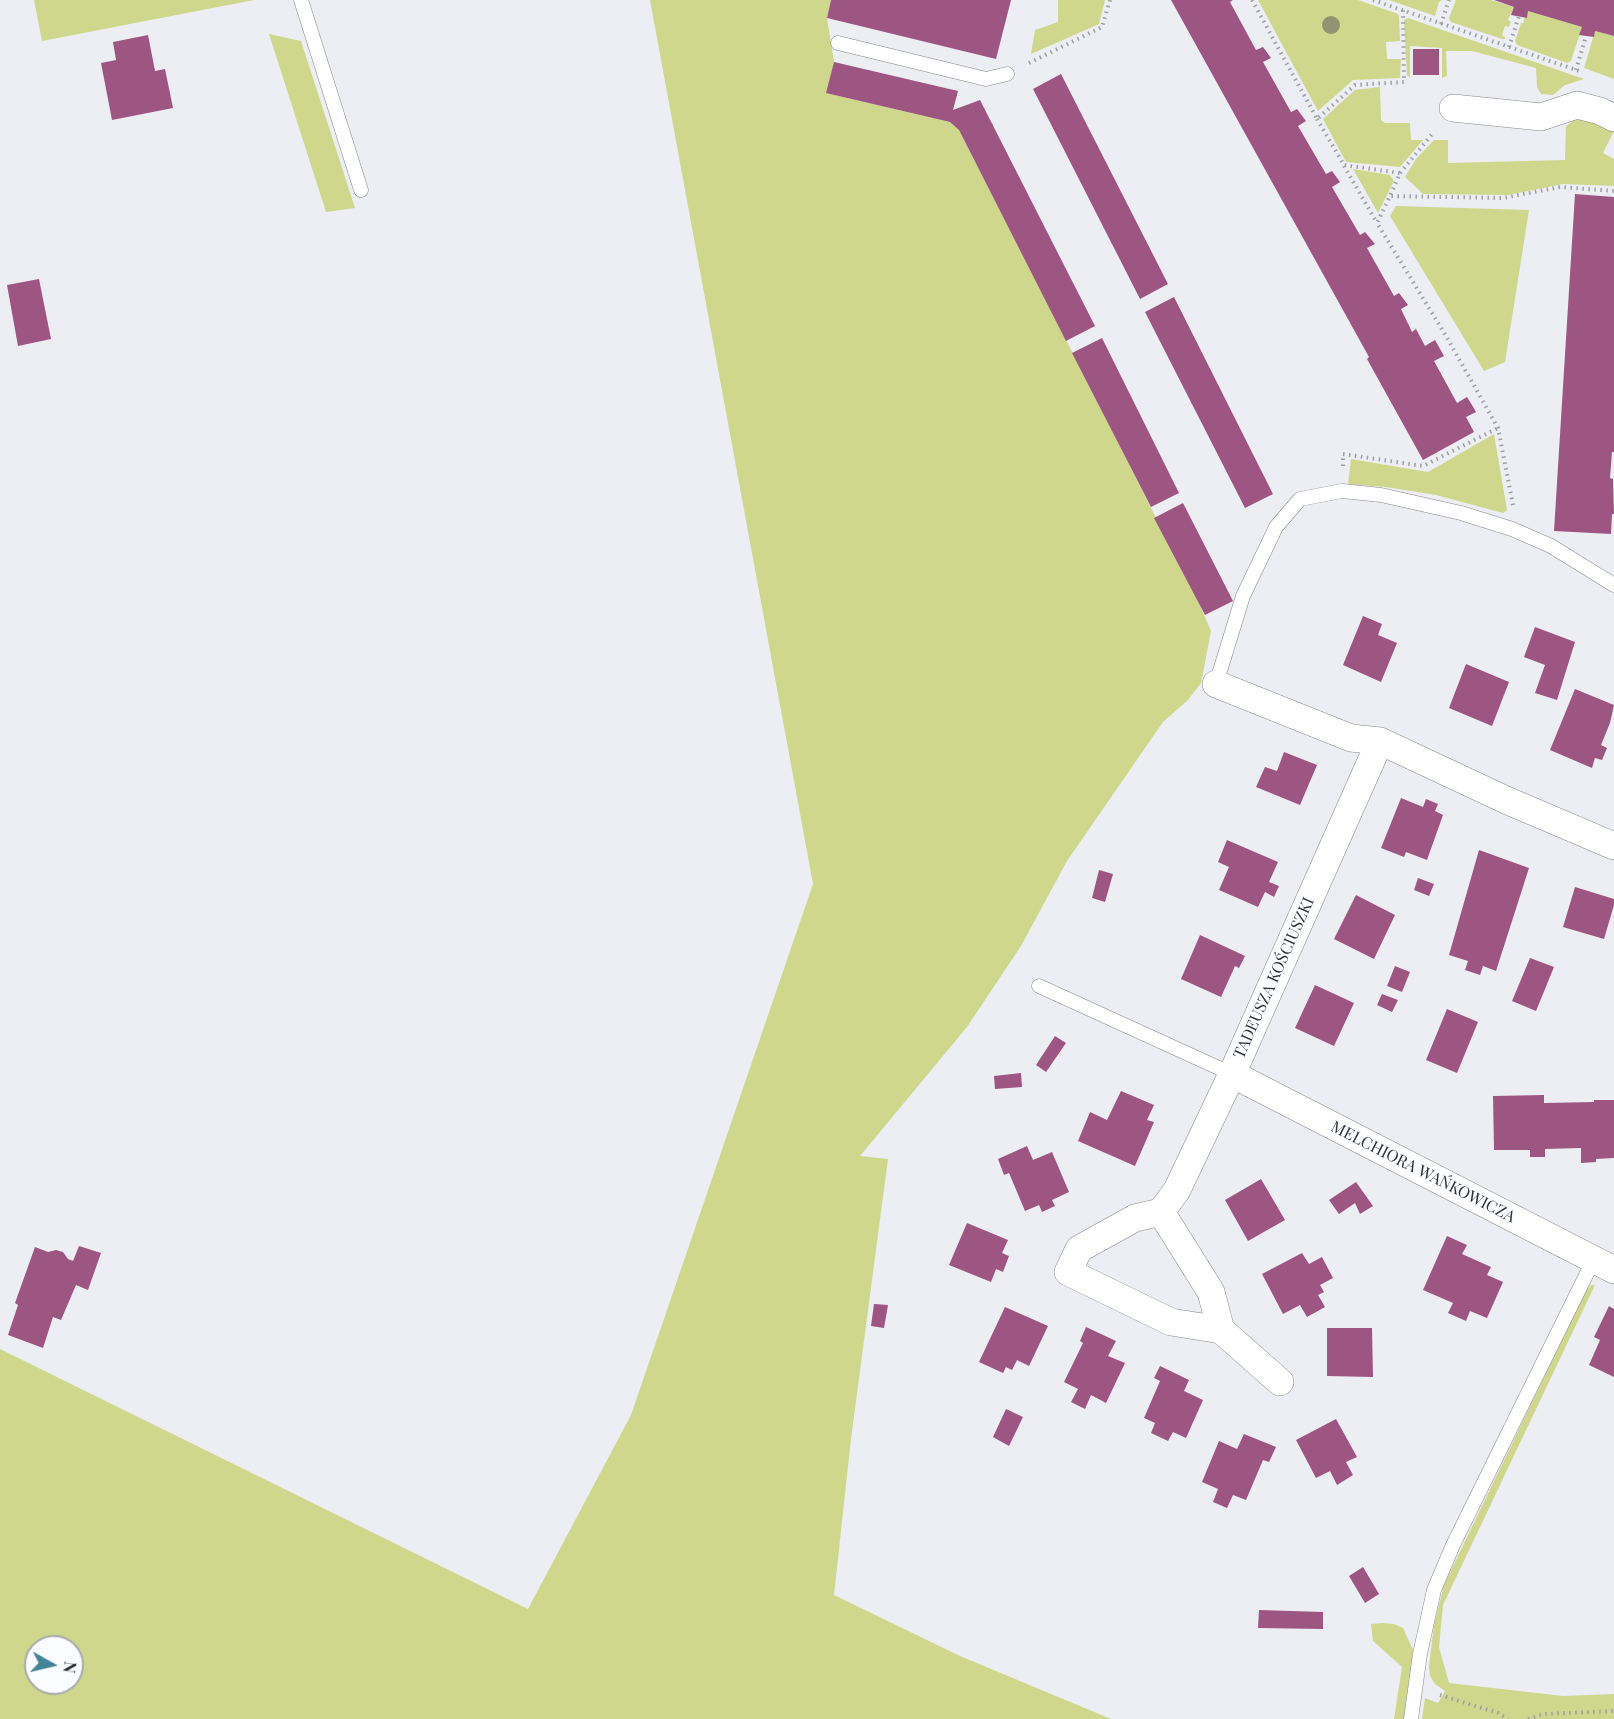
<!DOCTYPE html>
<meta charset="utf-8">
<style>
body{margin:0}
#map{position:relative;width:1614px;height:1719px;overflow:hidden;background:#edeef3;font-family:"Playfair Display",serif}
canvas{display:block}
.north{position:absolute;left:24px;top:1635px;width:60px;height:60px;box-sizing:border-box;background:#fbfcff;border:2px solid #a9aaac;border-radius:50%;rotate:98deg;font-size:16px;font-weight:700;line-height:24px;text-align:center;color:#2e2e30}
.north::after{content:'';display:block;margin:auto;width:21px;height:27px;background:#448497;clip-path:polygon(50% 0,100% 100%,50% 72%,0 100%)}
</style>
<div id="map">
<canvas width="1614" height="1719"></canvas>
<div class="north">N</div>
</div>
<script>
const c = document.querySelector('canvas').getContext('2d');
c.lineJoin = 'round';
function fill(path, color) {
  c.fillStyle = color;
  c.fill(path, 'evenodd');
}
function poly(rows) {
  const path = new Path2D();
  for (const r of rows) {
    path.moveTo(r[0], r[1]);
    for (let i = 2; i < r.length; i += 2) path.lineTo(r[i], r[i + 1]);
  }
  return path;
}
function strokePath(path, color, width, dash) {
  c.strokeStyle = color;
  c.lineWidth = width;
  c.lineCap = dash ? 'butt' : 'round';
  c.setLineDash(dash || []);
  c.stroke(path);
}
function label(font, color, halo, rows, align = 'center') {
  c.font = font + ' "Playfair Display",serif';
  c.lineWidth = 6;
  c.setLineDash([]);
  c.textBaseline = 'middle';
  c.strokeStyle = halo;
  c.fillStyle = color;
  for (const [text, x, y, turn = 0] of rows) {
    c.save();
    c.translate(x, y);
    c.rotate((+turn || 0) * Math.PI / 180);
    c.textAlign = isNaN(turn) ? turn : align;
    if (halo) c.strokeText(text, 0, 0);
    c.fillText(text, 0, 0);
    c.restore();
  }
}
const green = poly([
 [34,0,254,0,42,41],
 [650,0,831,0,827,18,834,62,827,93,950,122,959,130,1094,395,1198,601,1211,631,1201,683,1188,700,1163,722,1067,861,1021,946,967,1027,860,1156,888,1159,851,1439,834,1595,960,1656,1111,1719,0,1719,0,1349,528,1609,631,1415,813,884],
 [36,1647,72,1647,72,1683,36,1683],
 [1058,0,1105,0,1099,24,1031,54,1035,30,1058,22],
 [1258,0,1358,0,1398,14,1399,17,1400,41,1386,42,1387,59,1401,59,1400,78,1353,80,1318,111],
 [1389,0,1442,0,1439,2,1435,16],
 [1456,0,1491,0,1514,7,1508,20,1511,22,1509,27,1505,26,1502,35,1505,37,1505,39,1502,39,1451,22,1449,18],
 [1528,11,1582,27,1571,61,1567,63,1517,45,1515,41,1521,23,1523,23,1525,17,1527,17],
 [1408,18,1584,79,1565,85,1553,95,1541,94,1537,87,1536,68,1472,51,1446,51,1447,76,1442,78,1442,48,1410,46,1410,78,1407,75,1404,20],
 [1595,31,1614,36,1614,79,1584,68],
 [269,34,301,41,355,208,326,212],
 [1380,87,1381,120,1385,123,1410,123,1411,140,1423,140,1400,167,1346,162,1323,119,1355,90],
 [1579,119,1601,124,1614,131,1603,153,1614,159,1614,186,1563,184,1508,195,1423,194,1405,177,1416,159,1434,140,1448,140,1448,163,1565,160,1566,126,1573,121],
 [1353,169,1390,175,1394,181,1378,213],
 [1396,206,1529,210,1505,362,1484,371,1390,216],
 [1494,434,1507,510,1503,513,1436,495,1386,487,1348,484,1351,459,1428,472],
 [1591,1285,1595,1285,1443,1605,1439,1647,1449,1683,1563,1696,1614,1694,1614,1719,1422,1719,1425,1698,1438,1703,1445,1691,1435,1684,1430,1676,1429,1666,1434,1625,1444,1585,1586,1290],
 [1383,1623,1394,1624,1403,1628,1413,1650,1412,1666,1404,1719,1394,1719,1402,1667,1373,1641,1371,1624]
]);
const building = poly([
 [831,0,1011,0,996,59,827,18],
 [1171,0,1233,0,1230,2,1256,50,1263,47,1271,58,1263,62,1291,112,1297,109,1306,121,1298,126,1326,174,1332,171,1340,182,1332,187,1360,235,1365,232,1375,244,1367,248,1394,296,1399,293,1408,305,1401,309,1412,332,1416,329,1425,346,1435,340,1444,356,1434,361,1457,403,1467,397,1472,405,1476,412,1466,417,1474,432,1423,460,1367,359,1369,357],
 [1494,0,1614,0,1614,36,1595,31,1594,37,1579,35,1582,27,1528,11,1527,18,1511,15,1514,7],
 [148,35,155,71,165,69,173,108,112,120,101,63,116,60,113,42],
 [1413,49,1439,49,1439,75,1413,75],
 [834,62,958,91,953,110,980,100,1095,326,1066,341,959,130,950,122,826,93],
 [1061,74,1168,284,1140,299,1033,89],
 [1575,194,1614,197,1614,452,1612,452,1610,478,1613,479,1614,514,1612,514,1611,534,1554,531],
 [39,279,51,339,18,346,7,285],
 [1174,297,1273,494,1245,508,1145,312],
 [1102,338,1179,493,1151,507,1072,353],
 [1183,503,1233,601,1205,615,1154,518],
 [1363,616,1382,624,1378,635,1397,643,1381,682,1343,665],
 [1535,627,1575,642,1557,700,1535,693,1545,665,1524,657],
 [1466,664,1509,682,1492,726,1449,708],
 [1575,689,1614,705,1610,723,1601,745,1607,748,1602,760,1595,758,1592,768,1550,750],
 [1284,752,1317,765,1300,805,1256,787,1265,767,1277,771],
 [1401,798,1423,807,1426,799,1438,804,1435,811,1443,815,1427,860,1406,852,1404,857,1381,848],
 [1227,840,1278,862,1269,882,1279,886,1274,897,1265,892,1258,907,1219,890,1229,867,1218,862],
 [1479,850,1529,868,1496,971,1483,966,1480,975,1465,970,1468,961,1449,955],
 [1099,870,1113,874,1105,902,1092,898],
 [1418,878,1434,884,1429,896,1414,890],
 [1575,887,1614,899,1614,905,1604,939,1563,927],
 [1356,895,1395,915,1374,959,1334,939],
 [1200,935,1245,956,1239,968,1235,966,1221,997,1181,979],
 [1530,958,1554,967,1536,1011,1512,1001],
 [1395,966,1410,972,1402,992,1387,986],
 [1315,985,1354,1003,1334,1046,1295,1028],
 [1382,994,1398,1000,1392,1012,1377,1005],
 [1447,1009,1478,1022,1457,1073,1426,1060],
 [1055,1036,1066,1043,1046,1072,1036,1065],
 [1021,1073,1022,1087,995,1089,994,1076],
 [1121,1091,1154,1105,1147,1120,1154,1122,1135,1166,1078,1141,1090,1112,1107,1120],
 [1544,1095,1544,1103,1594,1102,1594,1100,1614,1100,1614,1158,1596,1159,1596,1162,1581,1163,1581,1148,1545,1149,1545,1157,1530,1157,1530,1150,1494,1150,1493,1096],
 [1027,1146,1033,1160,1052,1152,1069,1192,1052,1200,1055,1206,1042,1212,1039,1205,1025,1211,1009,1173,1004,1175,998,1159],
 [1261,1179,1285,1220,1248,1241,1225,1200],
 [1356,1182,1373,1206,1360,1214,1355,1203,1339,1214,1329,1200],
 [967,1223,1008,1240,1002,1253,1009,1256,1003,1272,996,1269,991,1282,949,1265],
 [1447,1236,1467,1245,1462,1254,1491,1267,1487,1275,1503,1282,1487,1318,1470,1311,1466,1321,1448,1313,1453,1303,1423,1290],
 [79,1246,101,1253,88,1290,76,1285,61,1320,53,1317,43,1348,8,1335,18,1305,15,1303,35,1247,48,1252,56,1250,63,1252,68,1259,73,1261],
 [1302,1253,1309,1264,1322,1257,1333,1278,1320,1285,1324,1292,1318,1295,1325,1307,1307,1317,1300,1305,1283,1314,1262,1274],
 [874,1304,888,1305,884,1328,871,1326],
 [1609,1306,1614,1309,1614,1377,1589,1365,1600,1340,1594,1337],
 [1005,1307,1048,1326,1029,1366,1017,1360,1012,1370,1006,1367,1003,1373,979,1362],
 [1086,1327,1116,1341,1108,1356,1125,1363,1106,1403,1091,1395,1085,1409,1071,1402,1078,1389,1064,1382,1083,1343,1080,1341],
 [1327,1328,1372,1328,1373,1377,1327,1376],
 [1160,1366,1189,1380,1184,1391,1203,1400,1186,1438,1173,1432,1168,1441,1151,1433,1155,1423,1144,1418,1160,1381,1154,1378],
 [1006,1409,1023,1417,1009,1446,993,1437],
 [1336,1419,1357,1457,1346,1462,1353,1475,1337,1485,1330,1471,1316,1478,1296,1440],
 [1244,1434,1276,1447,1269,1462,1263,1460,1246,1500,1233,1495,1227,1508,1213,1502,1218,1489,1202,1482,1219,1441,1237,1449],
 [1363,1567,1379,1594,1365,1603,1349,1576],
 [1259,1610,1323,1612,1323,1629,1258,1628]
]);
const path = poly([
 [1252,0,1317,119,1355,85,1404,82,1403,10],
 [1373,0,1582,72],
 [1441,24,1449,0],
 [1509,47,1519,16],
 [1029,63,1102,27,1110,0],
 [1576,70,1586,36],
 [1317,119,1344,165,1400,173,1390,196],
 [1344,166,1377,223],
 [1400,173,1434,132],
 [1343,466,1343,454,1423,466,1498,428],
 [1513,505,1498,428,1446,336,1377,223,1390,196,1503,198,1560,187,1614,191],
 [1440,1695,1498,1713,1508,1719],
 [1528,1719,1544,1714,1614,1711]
]);
const lane = poly([
 [301,0,361,190],
 [838,43,986,79,1007,74],
 [1216,684,1243,596,1276,527,1300,499,1342,491,1381,495,1461,513,1512,529,1551,546,1614,585],
 [1039,986,1232,1074],
 [1411,1719,1420,1654,1434,1590,1453,1545,1594,1259]
]);
const street = poly([
 [1453,108,1541,117,1577,105,1600,111,1614,118],
 [1216,684,1351,738,1380,741,1506,800,1614,846],
 [1232,1074,1614,1270],
 [1161,1212,1135,1218,1079,1249,1068,1272,1171,1322,1221,1330],
 [1280,1382,1221,1330,1211,1292,1161,1212,1177,1190,1232,1074,1380,741]
]);
const trees = [
 [1331,25]
];
const streetNames = [
 ["TADEUSZA KOŚCIUSZKI",1274,978,-66],
 ["MELCHIORA WAŃKOWICZA",1423,1172,27]
];
fill(green, '#cfd78c');
fill(building, '#9d5581');
strokePath(lane, '#86878b', 15);
strokePath(street, '#86878b', 28);
strokePath(path, '#9d9ea2', 4, [1.5, 4.5]);
strokePath(lane, '#fff', 14);
strokePath(street, '#fff', 27);
c.fillStyle = '#919470';
for (const [x, y] of trees) {
  c.beginPath();
  c.arc(x, y, 9, 0, 2 * Math.PI);
  c.fill();
}
label('16px', '#2e2e30', '#fbfcff', streetNames);
</script>
